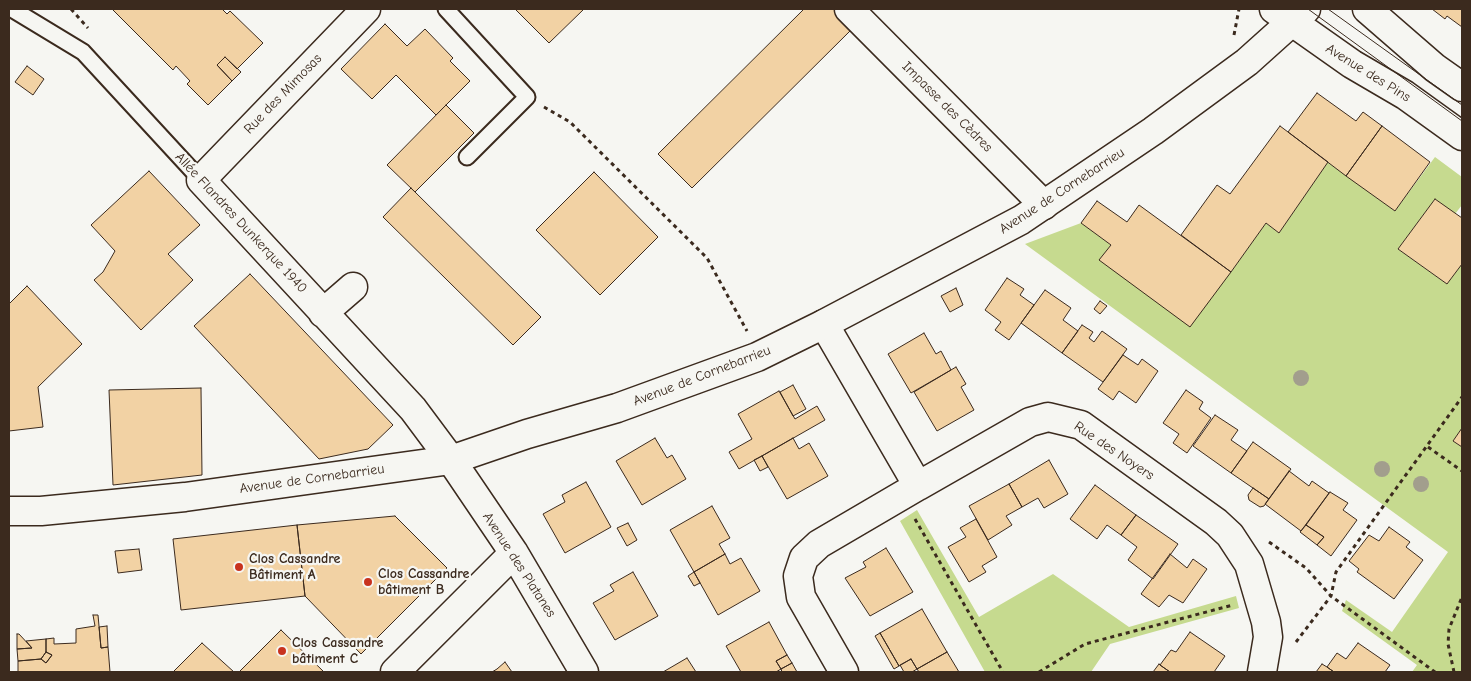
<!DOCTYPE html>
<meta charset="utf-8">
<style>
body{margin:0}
#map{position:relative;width:1471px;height:681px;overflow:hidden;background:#f6f6f2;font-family:"Comic Neue",sans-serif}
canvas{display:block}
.frame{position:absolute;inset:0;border:10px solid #3b2a1e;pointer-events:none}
</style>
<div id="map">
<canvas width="1471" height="681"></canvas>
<div class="frame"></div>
</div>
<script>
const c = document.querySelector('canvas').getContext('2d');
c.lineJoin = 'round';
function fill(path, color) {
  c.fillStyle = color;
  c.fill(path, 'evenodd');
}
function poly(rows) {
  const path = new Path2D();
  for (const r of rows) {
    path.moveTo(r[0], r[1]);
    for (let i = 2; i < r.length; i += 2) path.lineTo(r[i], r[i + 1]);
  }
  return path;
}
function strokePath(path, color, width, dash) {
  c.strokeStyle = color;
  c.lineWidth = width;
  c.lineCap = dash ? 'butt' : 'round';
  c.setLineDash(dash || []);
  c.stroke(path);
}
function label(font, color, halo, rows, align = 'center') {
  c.font = font + ' "Comic Neue",sans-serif';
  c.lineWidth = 4.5;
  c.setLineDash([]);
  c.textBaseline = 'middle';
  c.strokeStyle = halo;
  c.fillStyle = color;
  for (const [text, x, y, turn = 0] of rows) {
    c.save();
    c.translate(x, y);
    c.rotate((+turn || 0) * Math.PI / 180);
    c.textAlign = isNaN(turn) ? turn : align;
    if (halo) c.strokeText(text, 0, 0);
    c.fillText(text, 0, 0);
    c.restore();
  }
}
const green = poly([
 [1435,157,1462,177,1462,205,1455,214,1435,199,1398,249,1447,284,1462,264,1462,428,1453,441,1462,447,1462,672,1412,672,1417,665,1342,611,1346,600,1392,632,1448,552,1025,244,1081,223,1111,245,1100,260,1231,272,1266,223,1279,233,1328,162,1395,211],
 [917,510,979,617,1053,574,1129,627,1236,596,1239,608,1110,644,1091,672,985,672,900,521]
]);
const building = poly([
 [112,9,222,9,227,14,230,11,263,43,237,69,225,57,217,65,232,81,208,105,187,84,190,81,176,66,173,70,112,9],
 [515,9,584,9,549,43,515,9],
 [804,9,834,9,853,28,692,188,658,154,804,9],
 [1432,9,1462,9,1462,27,1447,16,1445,19,1432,9],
 [385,24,407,46,425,29,453,58,450,61,470,81,436,115,396,75,372,99,341,69,385,24],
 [225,57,241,72,232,81,217,65,225,57],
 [27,66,44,79,33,95,15,82,27,66],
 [1317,93,1356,121,1363,112,1382,126,1346,176,1288,132,1317,93],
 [446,105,474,133,415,192,387,165,446,105],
 [1280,126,1328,162,1279,233,1266,223,1231,272,1181,235,1217,185,1230,194,1280,126],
 [1382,126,1430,162,1395,211,1346,176,1382,126],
 [149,171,200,225,168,254,193,280,141,330,94,280,103,272,115,251,91,225,149,171],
 [594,172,658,237,600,295,536,230,594,172],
 [411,188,541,317,513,345,383,217,411,188],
 [1435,199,1462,218,1462,264,1447,284,1398,249,1435,199],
 [1097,201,1127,222,1139,205,1231,272,1190,327,1099,260,1111,245,1081,223,1097,201],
 [250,274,393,425,368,449,319,459,194,326,250,274],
 [1007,278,1024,289,1020,295,1034,305,1009,340,995,330,1001,322,985,310,1007,278],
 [27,286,82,344,38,387,43,427,9,431,9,304,27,286],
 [956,288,963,305,950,312,941,296,956,288],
 [1045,290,1071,308,1063,320,1078,331,1062,353,1021,323,1045,290],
 [1100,301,1107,306,1100,314,1094,309,1100,301],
 [1082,325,1093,332,1089,338,1094,342,1102,331,1127,349,1103,382,1062,353,1082,325],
 [924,333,936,354,941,351,951,370,911,393,888,354,924,333],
 [1123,355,1138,365,1142,359,1158,371,1136,403,1119,391,1113,400,1098,389,1123,355],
 [956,367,966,384,961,387,974,410,937,431,914,392,956,367],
 [793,385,806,409,793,416,780,392,793,385],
 [201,388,202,475,113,485,109,390,201,388],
 [1186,390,1203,402,1199,409,1211,418,1187,453,1173,443,1179,434,1163,423,1186,390],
 [779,391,795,419,817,406,825,420,739,469,729,452,752,439,738,414,779,391],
 [1215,415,1238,430,1231,440,1247,451,1231,473,1193,446,1215,415],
 [1462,428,1462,447,1453,441,1462,428],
 [655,438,667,458,672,455,686,479,642,505,616,461,655,438],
 [793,438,799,449,809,443,828,476,787,499,762,456,793,438],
 [1253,442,1291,469,1269,499,1231,473,1253,442],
 [762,456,768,467,760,471,754,460,762,456],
 [1049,460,1068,494,1044,508,1038,498,1022,507,1009,484,1049,460],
 [1289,471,1309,486,1312,481,1329,493,1301,531,1265,504,1289,471],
 [586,482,611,527,565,553,543,514,565,502,562,495,586,482],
 [1009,484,1022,507,1006,516,1012,525,988,540,969,506,1009,484],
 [1095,485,1136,515,1121,535,1107,525,1097,539,1070,519,1095,485],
 [1253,488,1269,499,1264,506,1260,507,1249,500,1248,495,1253,488],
 [1330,492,1348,503,1343,510,1357,520,1331,556,1317,545,1324,537,1306,525,1330,492],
 [712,506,730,538,719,544,725,554,694,572,670,530,712,506],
 [1136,515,1178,544,1153,579,1128,560,1137,547,1121,535,1136,515],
 [395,516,447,568,361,654,305,596,297,525,395,516],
 [976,519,997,557,982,566,986,572,969,582,948,547,966,537,960,528,976,519],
 [628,523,637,540,627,546,617,528,628,523],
 [297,525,305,596,181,610,173,539,297,525],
 [1306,525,1324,537,1317,545,1300,532,1306,525],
 [1389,527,1410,542,1406,547,1423,560,1394,599,1357,572,1359,569,1349,561,1369,535,1379,541,1389,527],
 [886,548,913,592,870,616,845,578,866,567,863,562,886,548],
 [139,549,142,570,118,573,115,551,139,549],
 [725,554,730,564,741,558,760,591,718,615,694,572,725,554],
 [1170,554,1187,568,1193,559,1207,569,1183,603,1169,595,1159,607,1141,594,1170,554],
 [633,572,658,616,615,640,593,603,614,591,610,585,633,572],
 [694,572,700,583,694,586,688,576,694,572],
 [922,609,947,652,917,669,911,659,899,666,880,633,922,609],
 [93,615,98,615,101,648,108,647,110,672,18,672,18,661,41,659,46,663,52,655,46,652,46,639,54,638,54,644,76,643,76,629,95,626,93,615],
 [769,622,787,655,776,661,781,669,776,672,741,672,726,646,769,622],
 [107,626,108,647,101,648,99,627,107,626],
 [281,630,324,672,239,672,281,630],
 [1190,632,1225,656,1214,672,1170,672,1160,665,1171,650,1176,652,1190,632],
 [880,633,899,666,894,669,875,636,880,633],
 [17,634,19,634,32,648,17,649,17,634],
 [46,639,46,652,41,659,18,661,17,649,32,648,26,641,46,639],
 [202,643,234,672,173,672,202,643],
 [1358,643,1390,665,1385,672,1334,672,1327,667,1337,653,1346,659,1358,643],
 [46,652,52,655,46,663,41,659,46,652],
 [947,652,959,672,919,672,917,669,947,652],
 [787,655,792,663,781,669,776,661,787,655],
 [687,658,696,672,663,672,687,658],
 [911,659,917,669,912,672,904,672,900,665,911,659],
 [505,662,512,672,492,672,497,669,505,662],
 [792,663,797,672,782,672,781,669,792,663],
 [1159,664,1160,665,1170,672,1153,672,1159,664],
 [1322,664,1327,667,1334,672,1316,672,1322,664]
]);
const path = poly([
 [71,9,88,28],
 [1234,35,1239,9],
 [544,107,570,122,707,258,747,331],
 [1428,447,1462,471],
 [915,519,1003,672],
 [1269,542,1306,568,1331,596,1435,672],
 [1296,642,1331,596,1336,572,1462,397],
 [1039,672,1085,644,1233,605],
 [1454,672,1448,644,1449,629,1462,597]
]);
const lane = poly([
 [12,9,83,52,201,180],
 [446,9,527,97,467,157]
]);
const street = poly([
 [366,9,201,180,413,409,451,460,514,553,584,672],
 [849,9,1044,205],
 [323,313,353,287],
 [824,324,918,486,1030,422,1048,417,1081,425,1216,522,1230,535,1249,564,1266,622,1268,637,1262,672],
 [395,672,514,553],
 [844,672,801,597,798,576,804,558,819,544,918,486]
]);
const secondary = poly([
 [1274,9,1352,64,1405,95,1462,136],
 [1367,9,1435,68,1462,87],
 [9,511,41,511,185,497,451,460,527,434,617,408,757,357,824,324,1021,220,1153,131,1247,62,1306,9]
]);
const tram = poly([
 [1308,9,1462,121],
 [1328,9,1462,105]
]);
const trees = [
 [1301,378],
 [1382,469],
 [1421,484]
];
const markers = [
 [239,567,5,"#c8321e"],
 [368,582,5,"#c8321e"],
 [282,651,5,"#c8321e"]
];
const streetNames = [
 ["Avenue des Pins",1368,73,32],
 ["Rue des Mimosas",283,94,-46],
 ["Impasse des Cèdres",947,107,45],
 ["Avenue de Cornebarrieu",1062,191,-33],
 ["Allée Flandres Dunkerque 1940",241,223,47],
 ["Avenue de Cornebarrieu",702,376,-21],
 ["Rue des Noyers",1114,451,34],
 ["Avenue de Cornebarrieu",312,479,-8],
 ["Avenue des Platanes",519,565,57]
];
const poiNames = [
 ["Clos Cassandre",249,559],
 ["Bâtiment A",249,575],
 ["Clos Cassandre",378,574],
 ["bâtiment B",378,590],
 ["Clos Cassandre",292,643],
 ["bâtiment C",292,659]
];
fill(green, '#c6da8f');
fill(building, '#f2d2a4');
strokePath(building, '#3b2a1e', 1);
strokePath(lane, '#3b2a1e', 19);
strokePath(street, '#3b2a1e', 31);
strokePath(secondary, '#3b2a1e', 31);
strokePath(path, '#3b2a1e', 3, [4, 4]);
strokePath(lane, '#f6f6f2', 15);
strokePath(street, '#f6f6f2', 28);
strokePath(secondary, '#f6f6f2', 28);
strokePath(tram, '#3b2a1e', 1);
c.fillStyle = '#a29e8d';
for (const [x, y] of trees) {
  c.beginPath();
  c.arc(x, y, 8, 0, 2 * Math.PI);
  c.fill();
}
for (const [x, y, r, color] of markers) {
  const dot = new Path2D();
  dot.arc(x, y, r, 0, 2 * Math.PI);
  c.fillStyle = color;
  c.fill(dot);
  strokePath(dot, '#f6f6f2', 2);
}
label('14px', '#3b2a1e', '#f6f6f2', streetNames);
label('bold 14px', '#3b2a1e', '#f6f6f2', poiNames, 'left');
</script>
